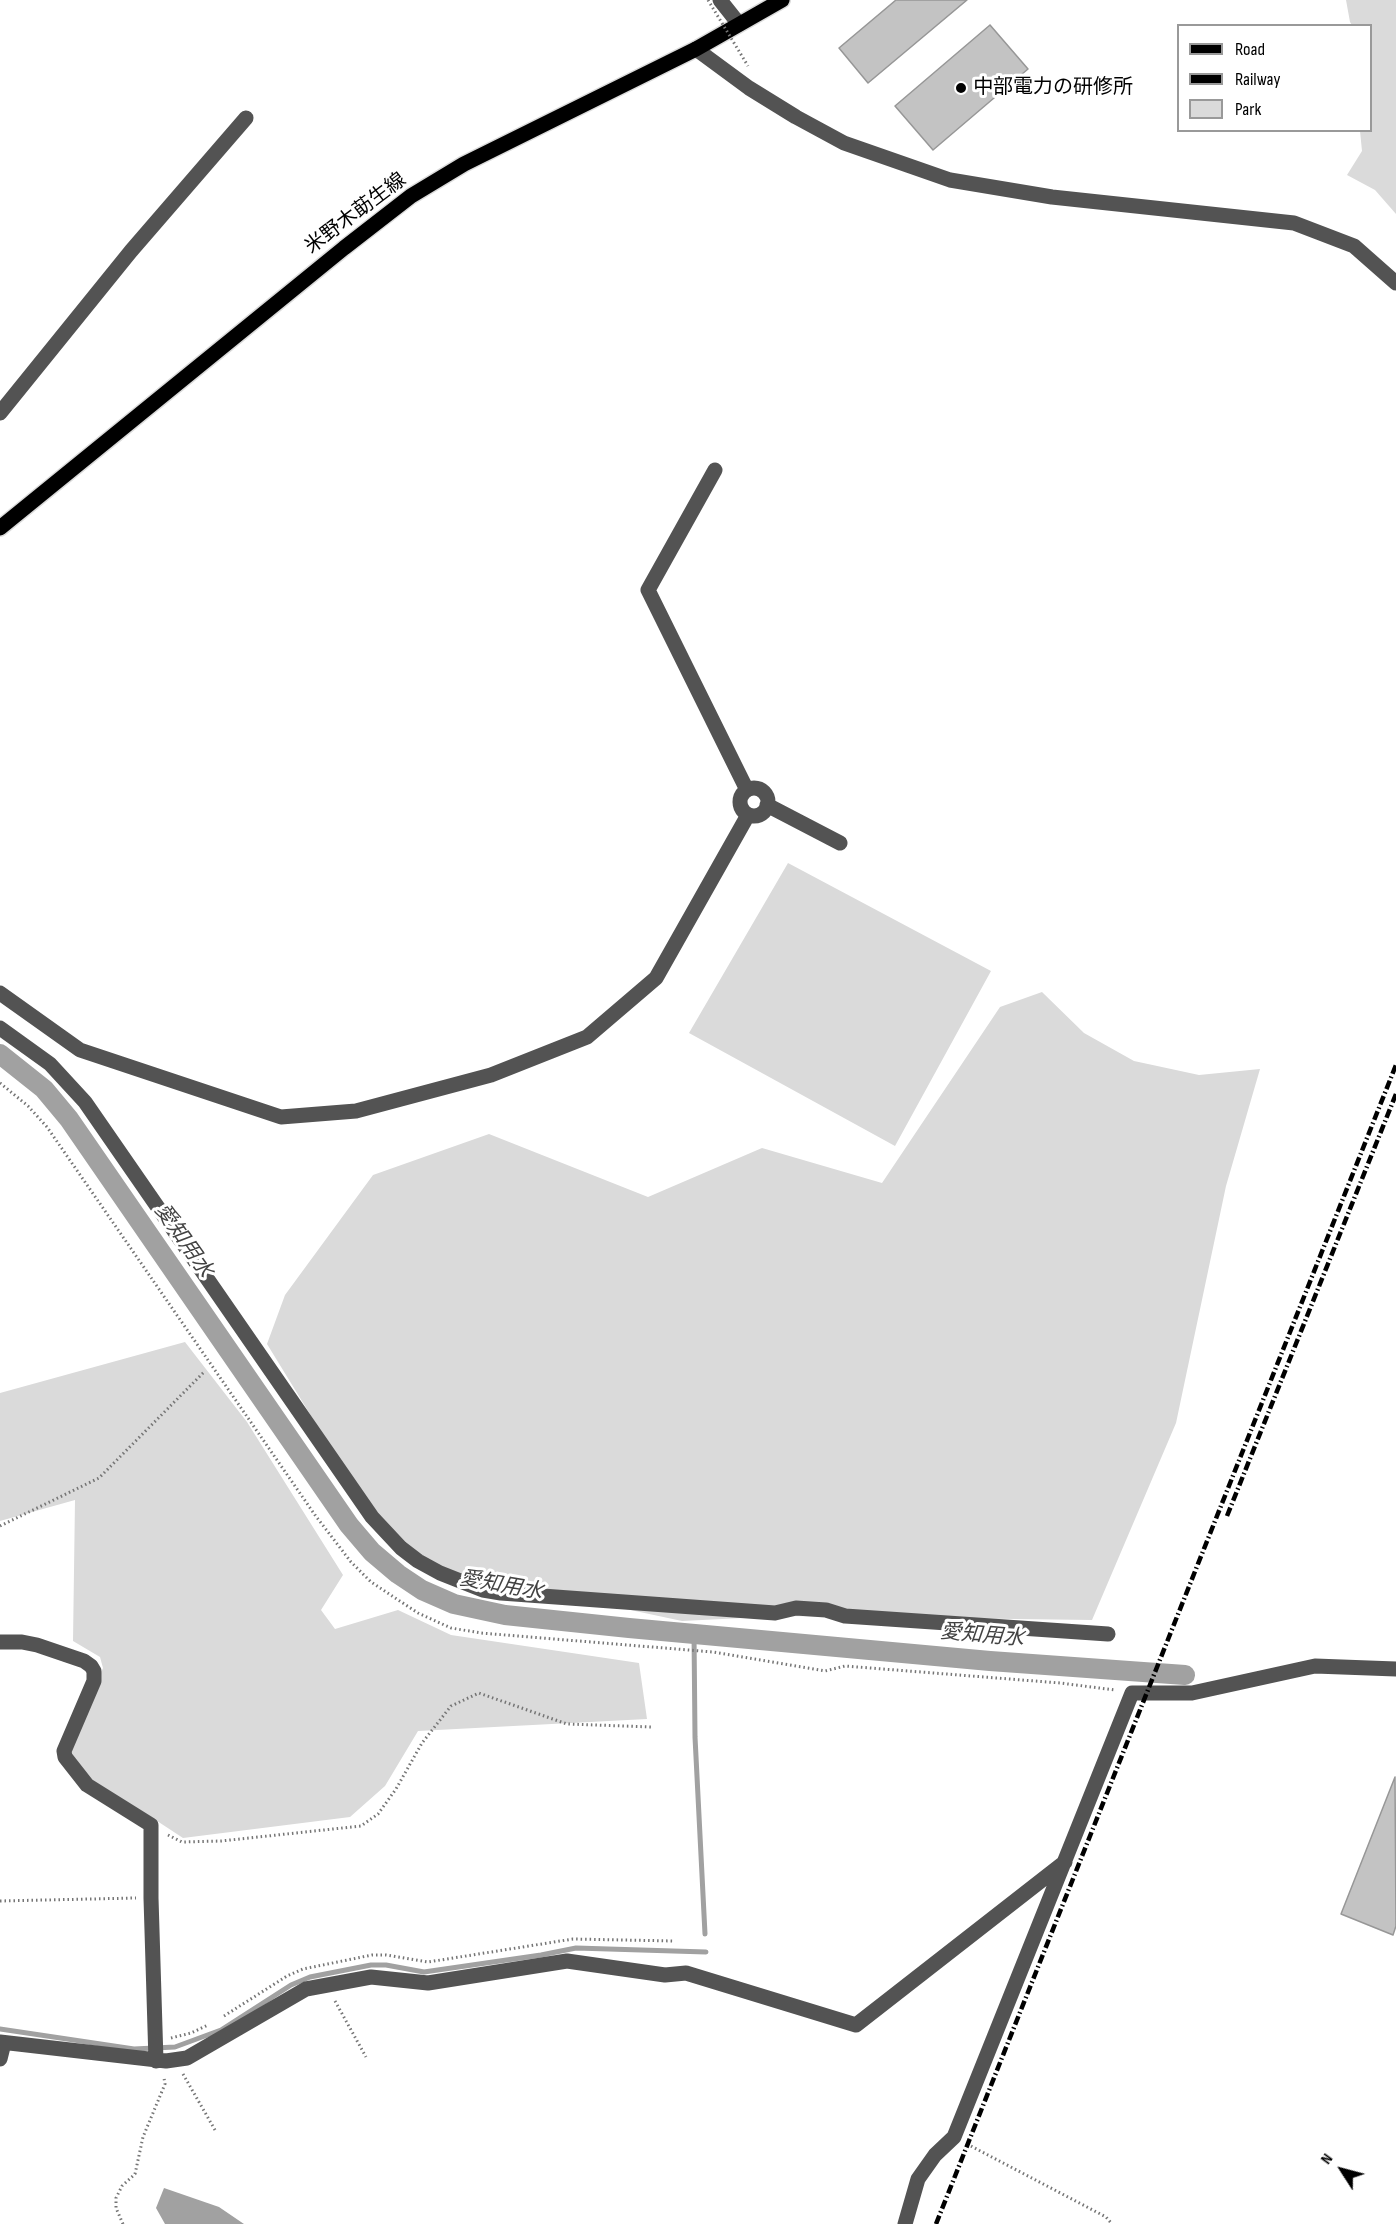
<!DOCTYPE html>
<meta charset="utf-8">
<style>
body{margin:0}
#map{position:relative;width:1396px;height:2224px;overflow:hidden;background:#fff;font-family:"Sofia Sans Condensed",sans-serif}
canvas{display:block}
.legend{position:absolute;left:1177px;top:24px;width:195px;height:108px;box-sizing:border-box;background:#fff;border:2px solid #999;margin:0;padding:8px 10px;list-style:none;font-size:18px;color:#000}
.legend li{display:flex;align-items:center;gap:12px;height:30px}
.legend b{width:30px;border:2px solid #999}
.north{position:absolute;left:1312px;top:2140px;width:60px;height:60px;-webkit-text-stroke:4px #fff;paint-order:stroke;rotate:306deg;font-size:16px;font-weight:700;line-height:24px;text-align:center;color:#000}
.north::after{content:'';display:block;margin:auto;width:21px;height:27px;background:#000;clip-path:polygon(50% 0,100% 100%,50% 72%,0 100%)}
</style>
<div id="map">
<canvas width="1396" height="2224"></canvas>
<ul class="legend">
<li><b style="height:8px;background:#000"></b>Road</li>
<li><b style="height:8px;background:#000"></b>Railway</li>
<li><b style="height:16px;background:#dadada"></b>Park</li>
</ul>
<div class="north">N</div>
</div>
<script>
const c = document.querySelector('canvas').getContext('2d');
c.lineJoin = 'round';
function fill(path, color) {
  c.fillStyle = color;
  c.fill(path, 'evenodd');
}
function poly(rows) {
  const path = new Path2D();
  for (const r of rows) {
    if (r.length === 3) {
      path.moveTo(r[0] + r[2], r[1]);
      path.arc(r[0], r[1], r[2], 0, 2 * Math.PI);
      continue;
    }
    path.moveTo(r[0], r[1]);
    for (let i = 2; i < r.length; i += 2) path.lineTo(r[i], r[i + 1]);
  }
  return path;
}
function strokePath(path, color, width, dash) {
  c.strokeStyle = color;
  c.lineWidth = width;
  c.lineCap = dash ? 'butt' : 'round';
  c.setLineDash(dash || []);
  c.stroke(path);
}
function label(font, color, halo, rows, align = 'center') {
  c.font = font + ' "Sofia Sans Condensed","Noto Sans JP",sans-serif';
  c.lineWidth = 6;
  c.setLineDash([]);
  c.textBaseline = 'middle';
  c.strokeStyle = halo;
  c.fillStyle = color;
  for (const [text, x, y, turn = 0] of rows) {
    c.save();
    c.translate(x, y);
    c.rotate((+turn || 0) * Math.PI / 180);
    c.textAlign = isNaN(turn) ? turn : align;
    if (halo) c.strokeText(text, 0, 0);
    c.fillText(text, 0, 0);
    c.restore();
  }
}
const green = poly([
 [1346,0,1396,0,1396,214,1375,190,1347,175,1362,151,1360,131,1370,130,1370,26,1352,25,1350,22],
 [788,863,991,971,895,1146,689,1033],
 [1042,992,1084,1033,1134,1061,1199,1075,1260,1069,1226,1186,1176,1423,1092,1620,783,1616,682,1621,434,1568,370,1512,267,1344,285,1295,373,1175,489,1134,648,1197,762,1148,882,1183,1000,1007],
 [185,1342,247,1422,343,1575,321,1610,335,1629,398,1610,451,1635,639,1663,647,1719,418,1731,385,1786,350,1817,183,1838,148,1815,92,1782,68,1755,103,1668,100,1657,73,1641,75,1500,0,1521,0,1393]
]);
const water = poly([
 [164,2188,219,2207,244,2224,165,2224,156,2208]
]);
const stream = poly([
 [694,1634,695,1737,705,1934],
 [0,2029,134,2049,175,2047,221,2030,291,1985,310,1977,371,1965,386,1965,424,1972,541,1955,576,1948,706,1952]
]);
const canal = poly([
 [0,1054,44,1089,69,1119,349,1525,372,1552,398,1574,422,1590,454,1604,505,1615,629,1628,990,1661,1185,1675]
]);
const building = poly([
 [896,0,967,0,868,83,839,48,896,0],
 [990,25,1028,69,933,150,895,106,990,25],
 [1395,1777,1396,1926,1393,1935,1341,1914,1395,1777]
]);
const path = poly([
 [0,1083,28,1106,47,1127,315,1515,351,1562,371,1582,418,1613,451,1628,481,1633,713,1652,825,1671,845,1666,1060,1683,1115,1690],
 [0,1526,99,1478,204,1372],
 [168,1835,182,1842,221,1841,361,1826,378,1814,396,1789,422,1743,451,1706,479,1693,567,1724,652,1727],
 [0,1901,136,1898],
 [335,2001,366,2057],
 [224,2016,287,1976,303,1969,372,1955,386,1955,428,1962,573,1939,673,1941],
 [171,2038,191,2033,208,2025],
 [183,2074,215,2130],
 [967,2144,1106,2217,1112,2224],
 [123,2224,116,2208,116,2198,122,2186,135,2174,143,2137,165,2084,164,2078]
]);
const minor = poly([
 [720,0,739,24],
 [696,49,749,88,796,117,844,143,950,180,1052,197,1294,223,1354,246,1396,283],
 [0,413,131,251,246,118],
 [715,470,648,590,747,790],
 [754,802,14],
 [767,805,840,843],
 [0,993,80,1050,281,1117,356,1111,491,1075,587,1037,656,978,748,815],
 [0,1028,50,1064,85,1102,372,1517,401,1548,418,1561,440,1573,483,1590,501,1593,775,1613,796,1608,826,1610,845,1616,1108,1634],
 [0,1642,22,1642,37,1645,84,1661,91,1666,94,1671,94,1681,64,1751,65,1757,87,1785,151,1825,151,1898,156,2061],
 [0,2042,166,2061,187,2058,306,1989,371,1977,428,1983,567,1961,665,1975,686,1973,856,2025,1065,1862],
 [0,2059,4,2043],
 [905,2224,918,2179,935,2155,954,2137,1132,1693,1192,1693,1315,1666,1396,1669]
]);
const major = poly([
 [0,528,344,248,411,196,464,164,696,49,782,0]
]);
const rail = poly([
 [1227,1516,1396,1094],
 [936,2224,1396,1065]
]);
const pathBridge = poly([
 [708,0,748,66]
]);
const markers = [
 [961,88,6,"#000"]
];
const poiNames = [
 ["中部電力の研修所",973,88]
];
const streetNames = [
 ["米野木莇生線",356,214,-37]
];
const waterNames = [
 ["愛知用水",183,1241,55],
 ["愛知用水",501,1586,10],
 ["愛知用水",982,1636,5]
];
fill(green, '#dadada');
fill(water, '#a1a1a1');
strokePath(stream, '#a1a1a1', 5);
strokePath(canal, '#a1a1a1', 20);
fill(building, '#c3c3c3');
strokePath(building, '#979797', 1.5);
strokePath(major, '#dbdbdb', 18);
strokePath(path, '#757575', 3, [1.5, 3]);
strokePath(minor, '#535353', 15);
strokePath(major, '#000', 15);
strokePath(rail, '#000', 4.5, [9, 3, 1.5, 3]);
strokePath(pathBridge, '#757575', 3, [1.5, 3]);
for (const [x, y, r, color] of markers) {
  const dot = new Path2D();
  dot.arc(x, y, r, 0, 2 * Math.PI);
  c.fillStyle = color;
  c.fill(dot);
  strokePath(dot, '#fff', 2);
}
label('20px', '#000', '#fff', poiNames, 'left');
label('20px', '#000', '#fff', streetNames);
label('italic 21px', '#424242', '#fff', waterNames);
</script>
